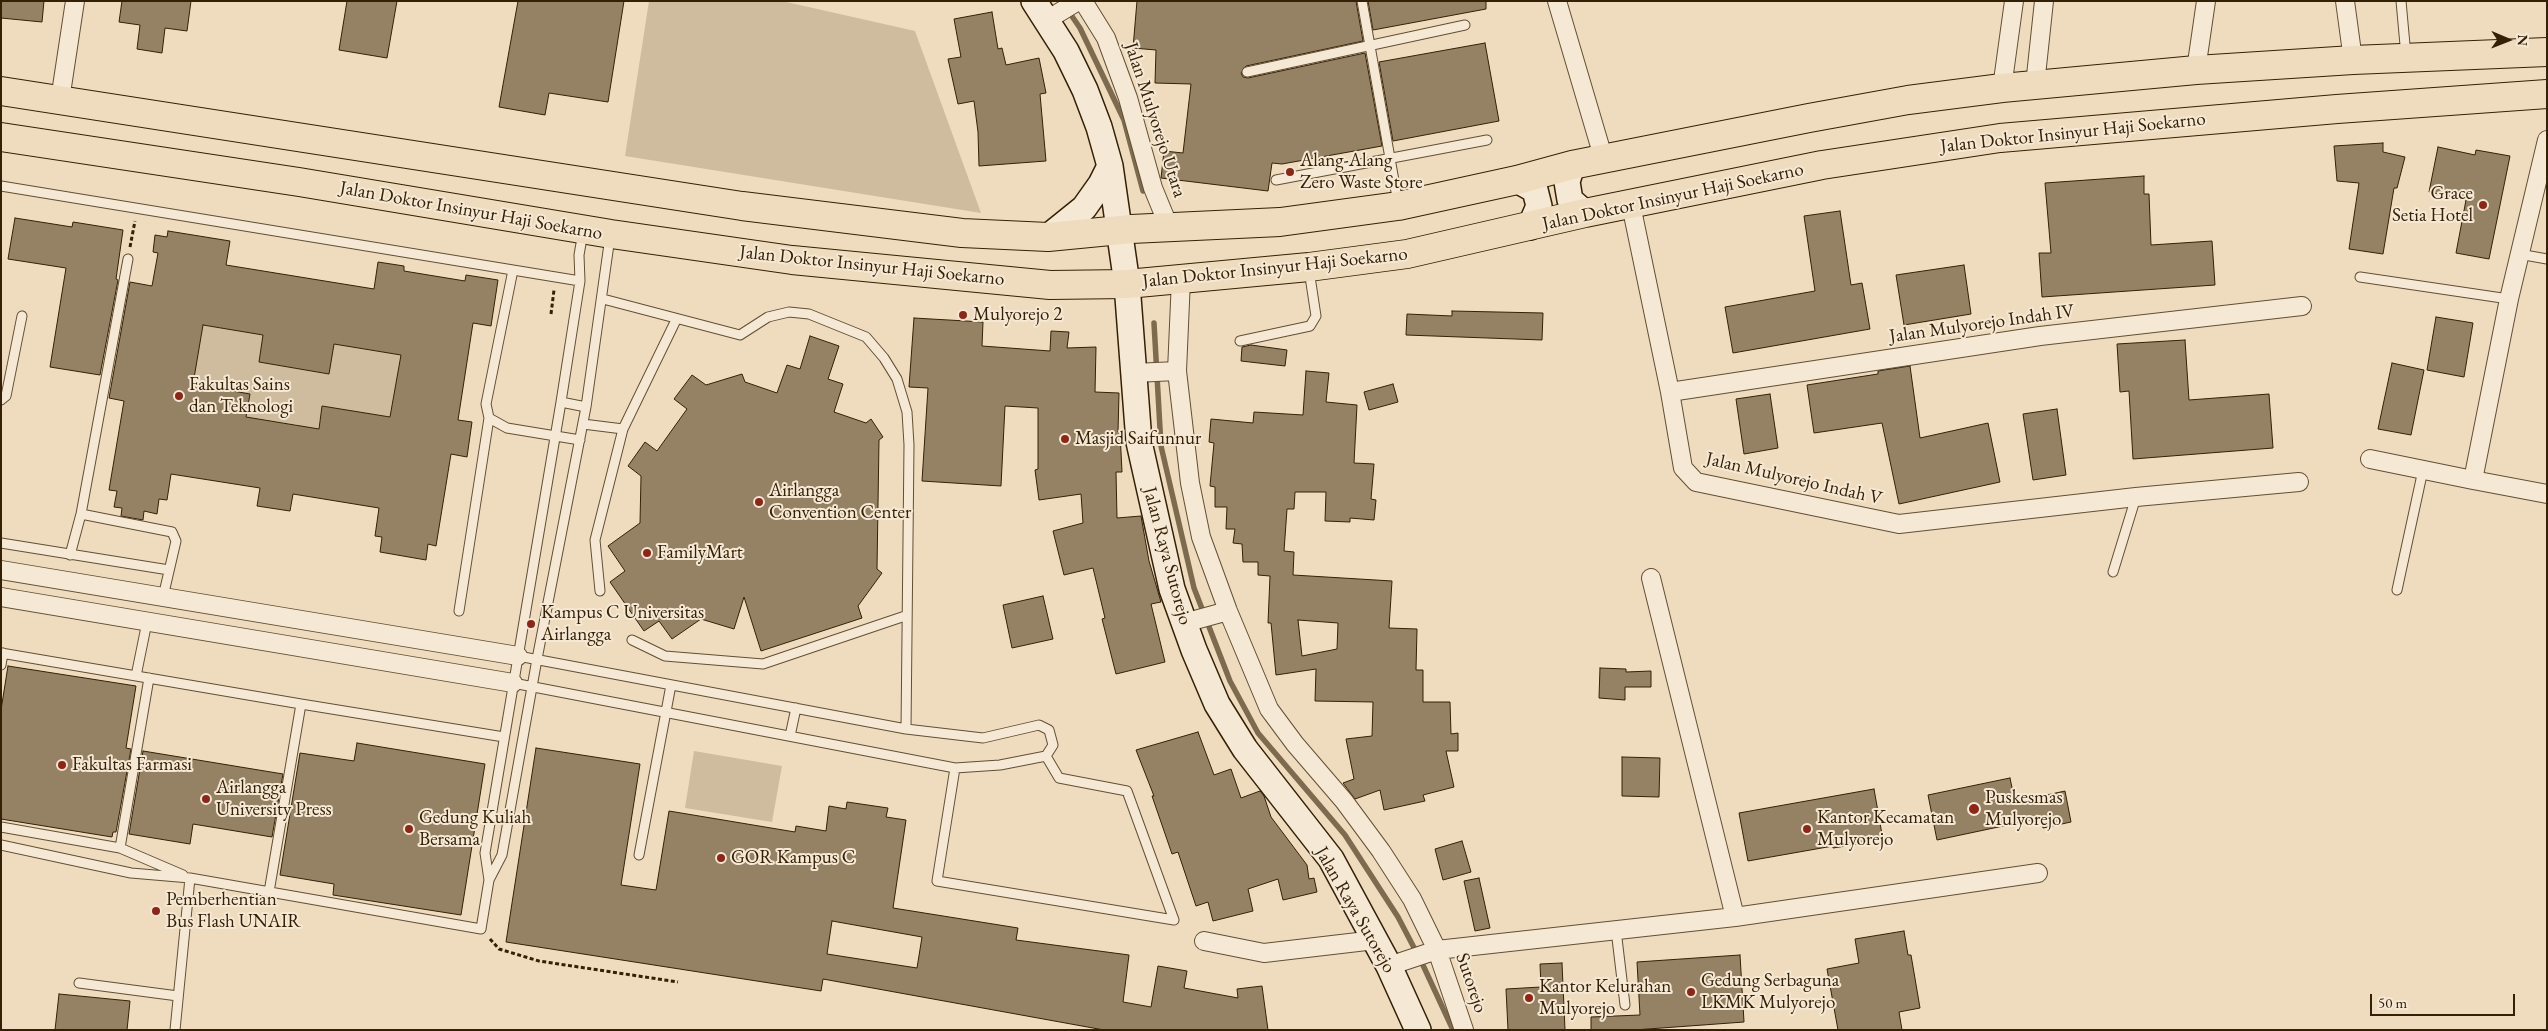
<!DOCTYPE html>
<style>
body{margin:0}
#map{position:relative;width:2548px;height:1031px;overflow:hidden;background:#efdcbe;font-family:"EB Garamond",serif}
canvas{display:block}
.frame{position:absolute;inset:0;border:2px solid #342005;pointer-events:none}
.north{position:absolute;left:2483px;top:15px;width:50px;height:50px;-webkit-text-stroke:4px #f5e8d5;paint-order:stroke;rotate:91deg;font-size:14px;font-weight:700;line-height:20px;text-align:center;color:#342005}
.north::after{content:'';display:block;margin:auto;width:18px;height:22px;background:#342005;clip-path:polygon(50% 0,100% 100%,50% 72%,0 100%)}
.scale{position:absolute;left:2370px;top:994px;width:145px;height:22px;box-sizing:border-box;border:2px solid #342005;border-top:0;padding-left:6px;font-size:15px;line-height:18px;white-space:nowrap;color:#342005;-webkit-text-stroke:4px #f5e8d5;paint-order:stroke}
</style>
<div id="map">
<canvas width="2548" height="1031"></canvas>
<div class="frame"></div>
<div class="north">N</div>
<div class="scale">50 m</div>
</div>
<script>
const c = document.querySelector('canvas').getContext('2d');
c.lineJoin = 'round';
function fill(path, color) {
  c.fillStyle = color;
  c.fill(path, 'evenodd');
}
function poly(rows) {
  const path = new Path2D();
  for (const r of rows) {
    path.moveTo(r[0], r[1]);
    for (let i = 2; i < r.length; i += 2) path.lineTo(r[i], r[i + 1]);
  }
  return path;
}
function strokePath(path, color, width, dash) {
  c.strokeStyle = color;
  c.lineWidth = width;
  c.lineCap = dash ? 'butt' : 'round';
  c.setLineDash(dash || []);
  c.stroke(path);
}
function label(font, color, halo, rows, align = 'center') {
  c.font = font + ' "EB Garamond",serif';
  c.lineWidth = 4;
  c.setLineDash([]);
  c.textBaseline = 'middle';
  c.strokeStyle = halo;
  c.fillStyle = color;
  for (const [text, x, y, turn = 0] of rows) {
    c.save();
    c.translate(x, y);
    c.rotate((+turn || 0) * Math.PI / 180);
    c.textAlign = isNaN(turn) ? turn : align;
    if (halo) c.strokeText(text, 0, 0);
    c.fillText(text, 0, 0);
    c.restore();
  }
}
const green = poly([
 [649,1,782,1,915,31,981,213,625,156],
 [203,325,263,335,259,362,328,374,334,344,401,355,390,417,322,406,316,444,298,425,271,421,244,432,250,394,193,384],
 [694,751,782,766,772,822,685,808]
]);
const stream = poly([
 [1067,9,1080,28,1124,120,1143,191],
 [1154,323,1161,446,1194,588,1230,681,1258,733,1345,835,1398,917,1422,963,1453,1030]
]);
const building = poly([
 [1,1,44,1,42,22,1,18,1,1],
 [122,1,191,1,187,31,165,28,162,53,137,49,140,25,119,22,122,1],
 [347,1,397,1,387,58,339,50,347,1],
 [518,1,624,1,608,102,549,93,545,115,499,107,518,1],
 [1137,1,1356,1,1363,41,1246,66,1241,73,1243,77,1248,78,1365,53,1382,146,1282,164,1272,163,1268,191,1161,178,1164,151,1183,153,1191,84,1155,83,1156,50,1133,48,1137,1],
 [1368,1,1486,1,1486,9,1373,30,1368,1],
 [992,12,998,49,1002,48,1006,65,1039,58,1046,93,1040,94,1046,161,979,166,978,132,974,101,958,104,948,59,961,57,954,19,992,12],
 [1485,43,1499,121,1393,141,1379,62,1485,43],
 [2383,143,2383,152,2405,157,2397,188,2394,188,2383,254,2349,249,2359,183,2337,181,2334,146,2383,143],
 [2438,147,2475,155,2476,150,2510,156,2489,259,2456,253,2466,200,2429,192,2438,147],
 [2144,176,2144,194,2149,194,2151,245,2212,241,2215,285,2042,297,2039,253,2051,253,2045,183,2144,176],
 [1840,211,1851,285,1862,283,1870,329,1733,353,1725,307,1815,291,1804,216,1840,211],
 [15,218,72,227,73,222,123,230,116,279,118,280,100,375,50,367,66,268,8,259,15,218],
 [168,231,230,241,226,265,374,289,378,262,404,266,404,271,465,281,466,275,498,280,491,326,473,323,458,420,472,422,467,457,451,454,436,546,428,544,426,560,380,552,382,537,375,536,379,508,293,494,290,511,257,506,260,488,171,474,167,500,159,499,157,514,144,511,143,520,121,516,122,508,114,507,117,491,109,490,124,401,109,398,130,282,152,286,158,253,153,252,155,235,167,237,168,231],
 [203,325,263,335,259,362,329,374,334,344,401,355,390,417,322,406,319,429,246,417,250,394,193,384,203,325],
 [1964,265,1971,314,1904,325,1896,275,1964,265],
 [1452,311,1543,313,1542,340,1406,335,1407,314,1452,316,1452,311],
 [2436,317,2473,323,2464,377,2427,370,2436,317],
 [914,318,983,322,982,346,1050,351,1051,331,1069,332,1067,348,1096,347,1095,392,1119,393,1118,432,1120,432,1122,472,1116,472,1117,518,1141,516,1149,561,1161,602,1151,604,1165,662,1116,674,1102,619,1105,618,1093,568,1064,575,1053,531,1083,523,1081,494,1039,500,1035,470,1038,469,1038,408,1005,406,1001,486,922,481,928,388,909,387,914,318],
 [810,336,839,346,828,379,843,384,834,412,866,423,871,419,883,437,879,440,877,569,882,573,858,606,862,618,761,651,744,597,734,629,701,619,672,639,659,621,644,631,610,582,625,571,608,546,640,523,641,476,628,466,645,442,657,451,687,409,674,399,692,375,706,385,742,374,745,382,777,393,787,365,800,369,810,336],
 [2185,340,2189,400,2269,394,2273,448,2133,459,2129,391,2120,392,2117,344,2185,340],
 [1251,345,1287,350,1285,366,1241,361,1242,347,1251,345],
 [2392,363,2424,370,2411,435,2378,429,2392,363],
 [1910,366,1920,438,1988,423,2000,482,1899,504,1882,423,1814,433,1807,385,1878,374,1878,371,1910,366],
 [1306,371,1329,373,1326,402,1357,405,1354,463,1374,464,1371,499,1376,500,1374,520,1350,518,1350,522,1325,521,1326,492,1295,492,1294,509,1287,509,1284,551,1294,552,1293,575,1392,581,1389,628,1417,629,1416,670,1423,670,1423,702,1450,702,1451,734,1458,733,1458,751,1446,751,1454,787,1423,795,1425,801,1384,810,1380,790,1355,799,1343,783,1354,779,1346,739,1372,736,1373,702,1315,701,1316,669,1276,675,1271,623,1268,623,1270,576,1258,575,1258,562,1243,562,1242,544,1233,543,1235,529,1226,529,1227,507,1215,507,1215,487,1210,486,1214,443,1209,442,1211,419,1253,423,1254,412,1303,415,1306,371],
 [1298,620,1338,623,1337,649,1302,656,1298,620],
 [1393,384,1398,402,1369,410,1364,392,1393,384],
 [1770,394,1778,448,1744,454,1736,399,1770,394],
 [2057,409,2066,475,2033,480,2023,414,2057,409],
 [1043,596,1053,639,1012,648,1003,605,1043,596],
 [8,666,136,686,126,748,131,749,116,832,113,832,112,837,1,819,1,710,8,666],
 [1600,668,1626,669,1626,672,1651,671,1651,687,1625,687,1625,700,1599,698,1600,668],
 [1198,732,1214,775,1231,769,1241,798,1260,791,1264,796,1271,817,1307,865,1309,879,1314,878,1317,892,1283,900,1278,879,1248,889,1253,911,1213,921,1208,902,1196,906,1178,852,1172,854,1152,796,1154,796,1136,750,1198,732],
 [357,743,485,764,461,915,333,895,334,884,280,875,300,753,354,761,357,743],
 [536,748,640,764,621,885,656,890,669,811,795,832,796,826,826,831,829,806,846,809,847,802,888,808,886,817,906,820,893,908,1018,928,1016,940,1129,955,1123,1002,1151,1007,1158,966,1187,971,1184,988,1238,998,1237,989,1262,986,1268,1030,1104,1030,823,979,821,991,506,942,536,748],
 [832,921,922,937,917,968,827,954,832,921],
 [143,751,283,774,272,837,193,824,190,844,129,834,143,751],
 [1622,757,1660,758,1659,797,1622,796,1622,757],
 [2010,778,2015,802,2065,791,2071,822,2043,828,2041,818,1937,840,1928,795,2010,778],
 [1874,789,1883,840,1833,848,1833,846,1748,861,1739,813,1874,789],
 [1462,841,1471,872,1443,880,1435,849,1462,841],
 [1479,878,1490,928,1475,931,1464,881,1479,878],
 [1904,931,1908,955,1911,955,1920,1008,1899,1012,1902,1030,1838,1030,1827,969,1859,963,1855,939,1904,931],
 [1740,955,1744,1022,1634,1030,1591,1030,1591,1017,1640,1015,1637,962,1740,955],
 [1562,963,1565,1030,1508,1030,1506,989,1541,987,1540,964,1562,963],
 [59,994,130,1001,127,1030,55,1030,59,994]
]);
const path = poly([
 [130,247,135,221],
 [551,314,554,290],
 [490,939,499,949,539,961,678,982]
]);
const lane = poly([
 [1362,1,1398,203],
 [2401,1,2406,56],
 [1247,72,1465,25],
 [1276,180,1487,140],
 [1,186,580,281],
 [2519,254,2547,259],
 [128,259,81,514,172,532,176,541,163,597],
 [513,270,486,404,489,418,507,428,580,440],
 [2360,277,2509,299],
 [603,299,740,335,768,317,789,312,809,314,866,337,884,358,897,379,907,412,909,445,906,729],
 [1240,341,1310,326,1316,316,1309,270],
 [1,400,6,396,22,316],
 [561,402,586,407],
 [583,424,623,429],
 [1,543,169,570],
 [70,555,81,514],
 [2113,572,2136,497],
 [2397,590,2423,470],
 [600,591,595,540,623,429,676,320],
 [459,611,489,418],
 [632,640,665,656,763,664,905,616],
 [1,653,301,704,269,892],
 [1,665,3,653],
 [136,676,147,622],
 [513,683,955,768,1000,765,1046,756,1053,745,1049,730,1039,725,983,738,906,729,518,656],
 [301,704,504,737],
 [790,736,796,708],
 [955,768,937,881,1174,920,1127,791,1059,778,1046,756],
 [1,827,120,848,183,875],
 [1,845,131,873,190,878,481,929,489,880,485,853,561,402,580,281,579,255,583,232],
 [120,848,149,678],
 [639,855,671,685],
 [489,880,502,855,537,659,586,407,610,237],
 [1616,930,1625,1005],
 [79,983,178,996],
 [175,1030,190,878]
]);
const street = poly([
 [1083,1,1106,38,1128,98,1153,188,1169,227],
 [1557,1,1604,160],
 [2345,1,2353,60],
 [1047,20,1078,1],
 [2196,70,2206,1],
 [2035,85,2044,1],
 [2002,88,2014,1],
 [60,100,75,1],
 [2547,140,2509,299,2473,480,2547,494],
 [1631,205,1670,392,1683,468,1696,482,1899,524,2136,497,2299,482],
 [1181,279,1177,371,1190,483,1201,537,1228,611,1269,709,1295,744,1344,801,1381,851,1412,899,1437,950,1464,1030],
 [1134,373,1177,371],
 [1670,392,2040,336,2302,306],
 [2370,459,2473,480],
 [1,570,518,656],
 [1651,578,1735,917,2038,873],
 [1,597,513,683],
 [1184,623,1228,611],
 [1204,941,1264,953,1375,940],
 [1389,966,1437,950,1735,917]
]);
const secondary = poly([
 [1034,1,1066,51,1085,90,1099,127,1110,166,1127,284,1139,442,1172,589,1194,650,1217,704,1245,749,1331,859,1389,966,1418,1030],
 [1572,165,1567,182,1570,200,1585,213],
 [1517,180,1535,190,1539,206,1530,227],
 [1048,237,1084,208,1101,184,1110,166]
]);
const primary = poly([
 [1,91,742,206,962,233,1048,237,1131,229,1280,222,1398,206,1517,180,1572,165,1809,118,1908,100,2002,88,2196,70,2353,60,2547,52],
 [1,137,299,182,611,234,792,260,1050,285,1127,284,1309,267,1407,254,1585,213,1822,165,2000,138,2337,109,2547,94]
]);
const markers = [
 [1290,172,5,"#8f2418"],
 [2483,205,5,"#8f2418"],
 [963,315,5,"#8f2418"],
 [179,396,5,"#8f2418"],
 [1065,439,5,"#8f2418"],
 [759,502,5,"#8f2418"],
 [647,553,5,"#8f2418"],
 [531,624,5,"#8f2418"],
 [62,765,5,"#8f2418"],
 [206,799,5,"#8f2418"],
 [1974,809,6,"#8f2418"],
 [409,829,5,"#8f2418"],
 [1807,829,5,"#8f2418"],
 [721,858,5,"#8f2418"],
 [156,911,5,"#8f2418"],
 [1691,992,5,"#8f2418"],
 [1529,998,5,"#8f2418"]
];
const streetNames = [
 ["Jalan Mulyorejo Utara",1155,120,72],
 ["Jalan Doktor Insinyur Haji Soekarno",2073,133,-6],
 ["Jalan Doktor Insinyur Haji Soekarno",1673,197,-12],
 ["Jalan Doktor Insinyur Haji Soekarno",471,211,10],
 ["Jalan Doktor Insinyur Haji Soekarno",872,266,6],
 ["Jalan Doktor Insinyur Haji Soekarno",1275,268,-6],
 ["Jalan Mulyorejo Indah IV",1982,324,-8],
 ["Jalan Mulyorejo Indah V",1794,479,13],
 ["Jalan Raya Sutorejo",1167,556,75],
 ["Jalan Raya Sutorejo",1355,910,60],
 ["Sutorejo",1471,983,71]
];
const poiNames = [
 ["Alang-Alang",1300,161],
 ["Zero Waste Store",1300,183],
 ["Grace",2473,194,"right"],
 ["Setia Hotel",2473,216,"right"],
 ["Mulyorejo 2",973,315],
 ["Fakultas Sains",189,385],
 ["dan Teknologi",189,407],
 ["Masjid Saifunnur",1075,439],
 ["Airlangga",769,491],
 ["Convention Center",769,513],
 ["FamilyMart",657,553],
 ["Kampus C Universitas",541,613],
 ["Airlangga",541,635],
 ["Fakultas Farmasi",72,765],
 ["Airlangga",216,788],
 ["University Press",216,810],
 ["Puskesmas",1985,798],
 ["Mulyorejo",1985,820],
 ["Gedung Kuliah",419,818],
 ["Bersama",419,840],
 ["Kantor Kecamatan",1817,818],
 ["Mulyorejo",1817,840],
 ["GOR Kampus C",731,858],
 ["Pemberhentian",166,900],
 ["Bus Flash UNAIR",166,922],
 ["Gedung Serbaguna",1701,981],
 ["LKMK Mulyorejo",1701,1003],
 ["Kantor Kelurahan",1539,987],
 ["Mulyorejo",1539,1009]
];
fill(green, '#cfbc9f');
strokePath(stream, '#7e6a4e', 5.5);
fill(building, '#958265');
strokePath(building, '#342005', 1);
strokePath(lane, '#634f33', 11);
strokePath(street, '#634f33', 20);
strokePath(secondary, '#342005', 28);
strokePath(primary, '#342005', 30);
strokePath(path, '#342005', 3, [4, 2.5]);
strokePath(lane, '#f5e8d5', 9);
strokePath(street, '#f5e8d5', 18);
strokePath(secondary, '#f5e8d5', 25);
strokePath(primary, '#efdcbe', 28);
for (const [x, y, r, color] of markers) {
  const dot = new Path2D();
  dot.arc(x, y, r, 0, 2 * Math.PI);
  c.fillStyle = color;
  c.fill(dot);
  strokePath(dot, '#f5e8d5', 2);
}
label('19px', '#342005', '#f5e8d5', streetNames);
label('19px', '#342005', '#f5e8d5', poiNames, 'left');
</script>
